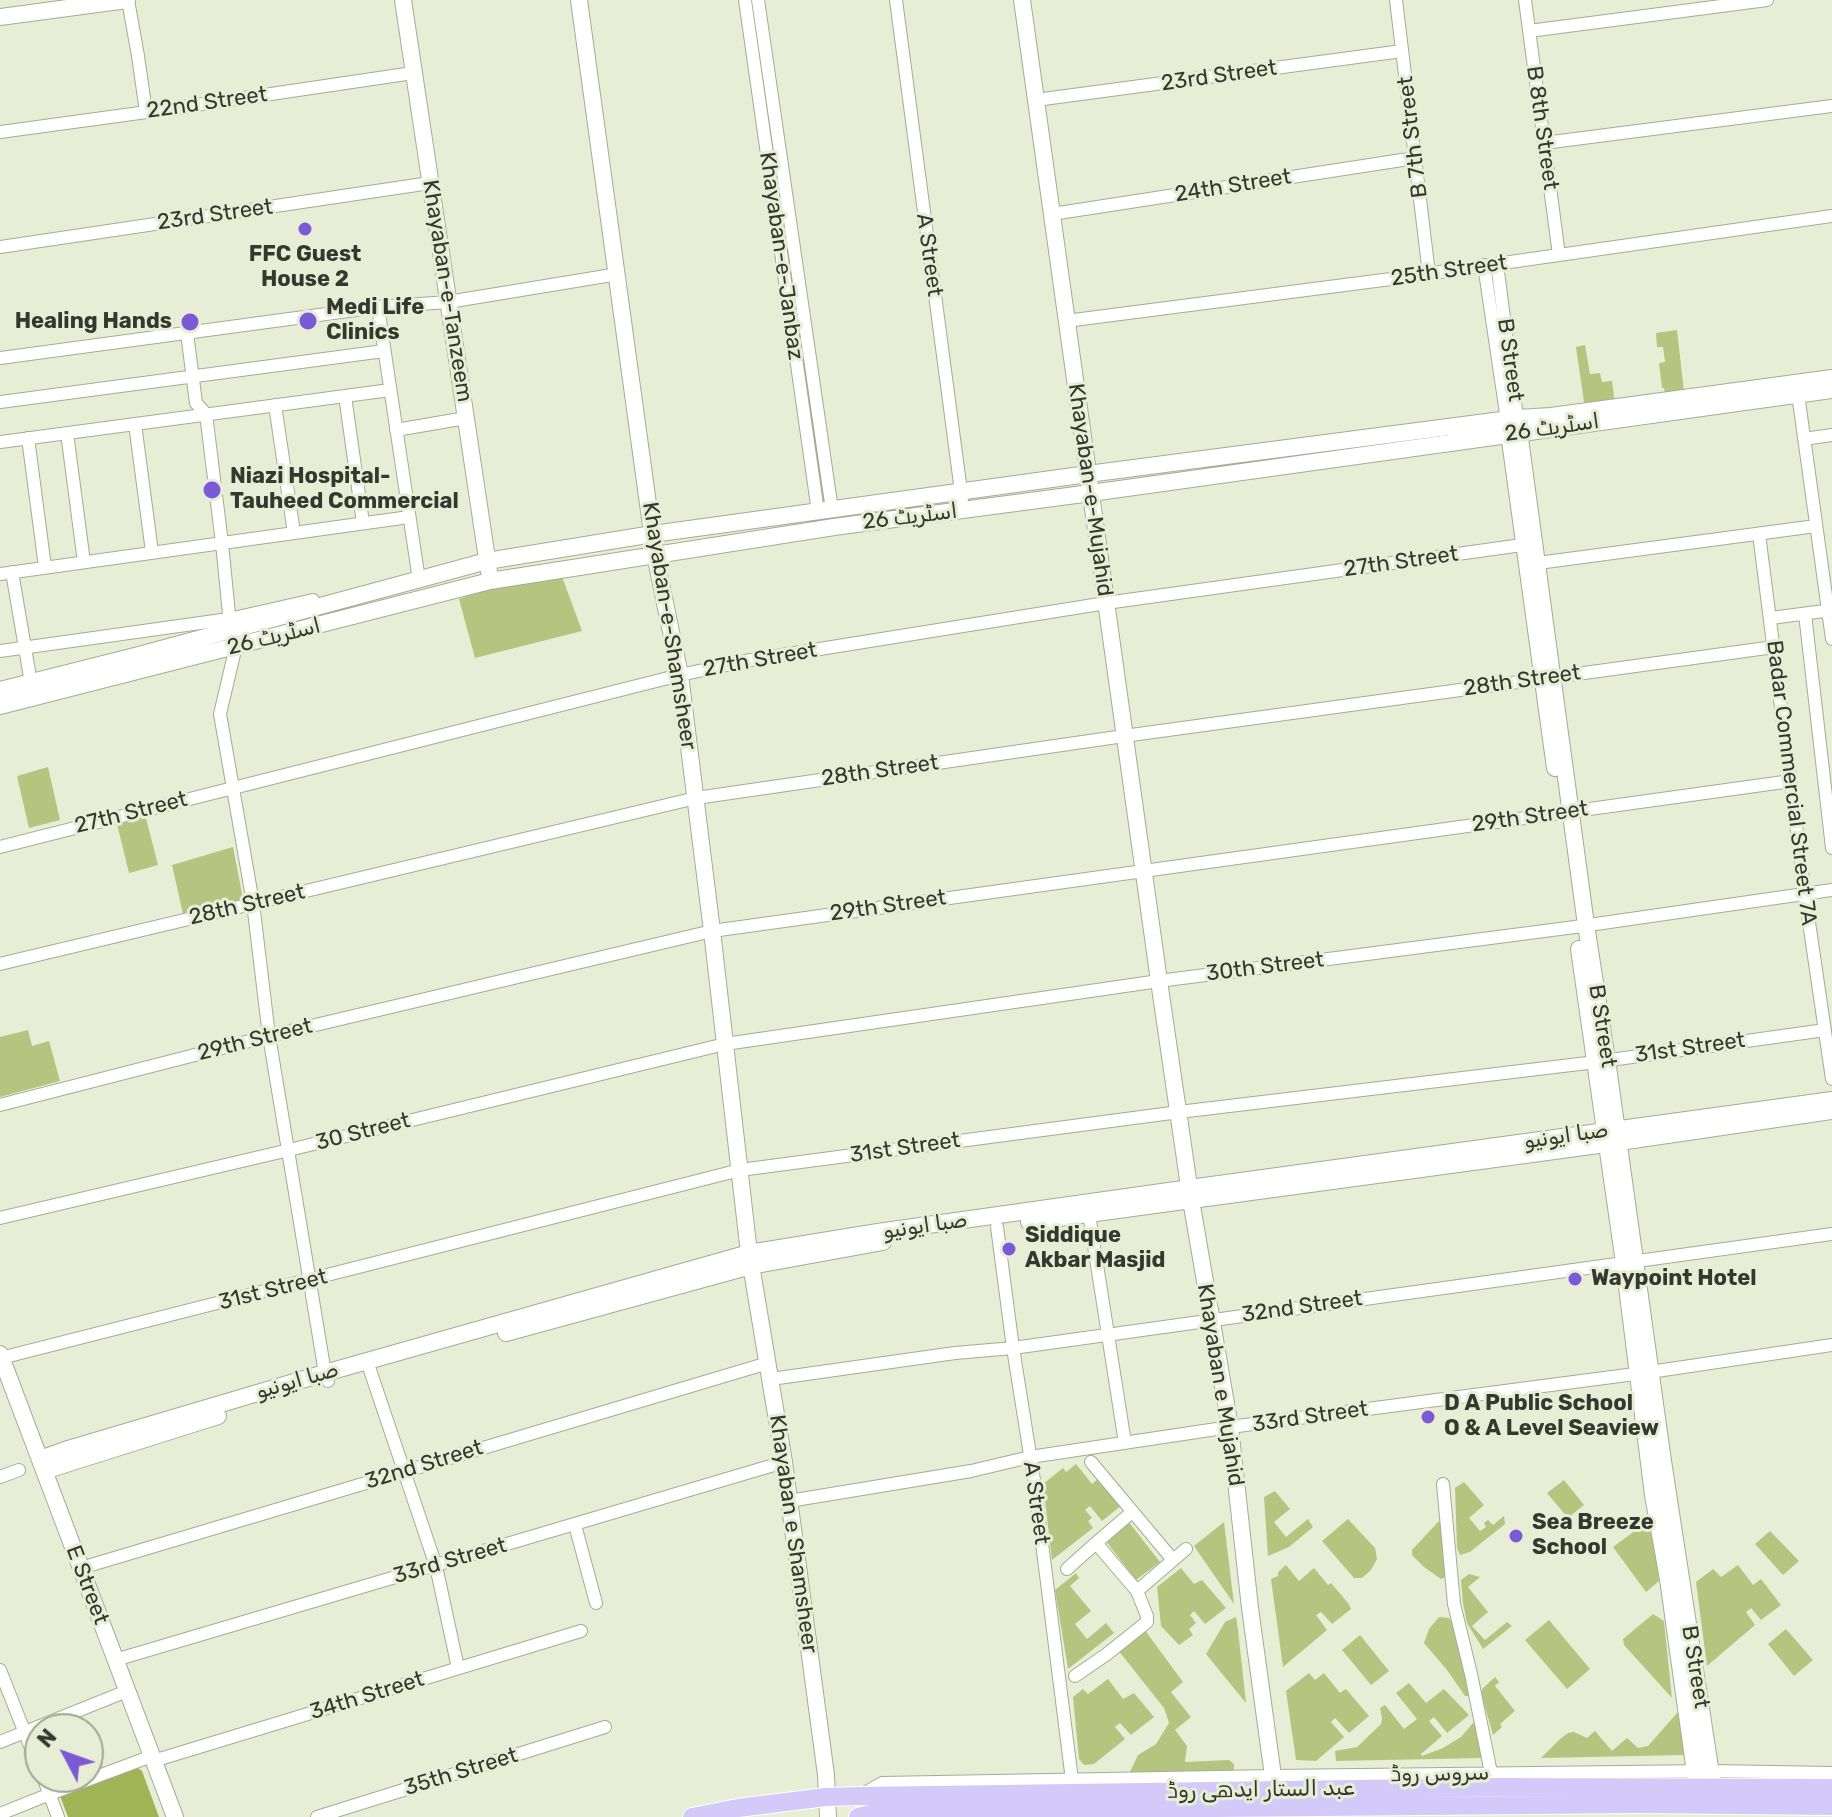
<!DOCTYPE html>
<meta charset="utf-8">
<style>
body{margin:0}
#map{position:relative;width:1832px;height:1817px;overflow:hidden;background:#e7eed5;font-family:Rubik,sans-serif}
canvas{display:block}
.north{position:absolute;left:24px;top:1713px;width:80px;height:80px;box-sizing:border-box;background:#e7eed5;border:2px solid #a0a592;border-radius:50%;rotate:311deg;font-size:22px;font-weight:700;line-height:32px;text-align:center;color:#35382e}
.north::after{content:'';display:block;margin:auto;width:28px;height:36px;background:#7c5ad5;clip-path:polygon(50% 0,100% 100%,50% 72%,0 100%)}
</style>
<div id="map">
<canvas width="1832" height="1817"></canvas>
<div class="north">N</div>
</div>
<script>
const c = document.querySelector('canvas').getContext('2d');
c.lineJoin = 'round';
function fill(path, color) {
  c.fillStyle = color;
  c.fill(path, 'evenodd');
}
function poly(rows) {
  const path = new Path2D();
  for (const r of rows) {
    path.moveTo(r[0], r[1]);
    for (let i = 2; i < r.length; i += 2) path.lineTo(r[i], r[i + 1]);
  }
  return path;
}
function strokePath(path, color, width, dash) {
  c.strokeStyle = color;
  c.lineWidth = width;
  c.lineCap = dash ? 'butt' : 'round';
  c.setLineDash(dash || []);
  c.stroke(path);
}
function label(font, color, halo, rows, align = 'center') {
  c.font = font + ' Rubik,Cairo,sans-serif';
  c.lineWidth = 6;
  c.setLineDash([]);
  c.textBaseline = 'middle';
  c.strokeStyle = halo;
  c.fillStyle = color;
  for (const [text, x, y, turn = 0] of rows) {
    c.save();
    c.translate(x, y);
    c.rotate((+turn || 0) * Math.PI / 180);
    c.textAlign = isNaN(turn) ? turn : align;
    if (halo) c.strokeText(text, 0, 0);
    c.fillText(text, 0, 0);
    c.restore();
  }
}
const green = poly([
 [1677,330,1684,392,1665,394,1664,388,1662,388,1659,363,1665,362,1663,347,1657,347,1656,333],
 [1585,345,1590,374,1600,373,1602,382,1612,381,1615,404,1585,409,1576,347],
 [561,574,582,631,475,658,459,599,494,587],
 [48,767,60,820,29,828,17,776],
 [146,818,158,865,129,873,117,824],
 [233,847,243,899,183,914,172,865],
 [28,1030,32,1046,49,1041,60,1081,0,1097,0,1037],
 [1076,1464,1092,1484,1100,1477,1122,1505,1102,1521,1090,1506,1085,1510,1092,1518,1088,1521,1093,1528,1052,1560,1043,1484,1063,1468,1066,1472],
 [1564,1480,1584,1505,1568,1518,1547,1493],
 [1464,1482,1484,1505,1469,1518,1480,1531,1486,1527,1484,1523,1488,1520,1493,1525,1504,1516,1505,1524,1470,1552,1460,1555,1457,1548,1455,1488],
 [1275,1491,1290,1509,1274,1522,1286,1537,1308,1519,1313,1527,1289,1547,1268,1556,1264,1497],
 [1348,1519,1375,1548,1377,1559,1371,1570,1362,1578,1354,1578,1322,1541],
 [1651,1519,1659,1581,1646,1592,1613,1547],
 [1128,1521,1160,1562,1136,1580,1105,1540],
 [1224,1522,1234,1604,1194,1546],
 [1438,1522,1442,1522,1444,1525,1445,1577,1441,1579,1424,1567,1412,1555,1412,1550],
 [1770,1531,1799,1561,1783,1575,1755,1544],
 [1286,1565,1299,1581,1314,1568,1328,1585,1331,1583,1348,1603,1351,1609,1332,1624,1321,1612,1316,1615,1327,1630,1283,1667,1271,1579,1278,1576,1278,1572],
 [1738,1565,1753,1585,1761,1579,1781,1605,1761,1620,1751,1608,1746,1612,1755,1625,1707,1666,1696,1582,1713,1569,1721,1577],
 [1181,1568,1194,1584,1202,1580,1226,1608,1205,1624,1194,1611,1190,1615,1196,1623,1189,1629,1193,1635,1179,1645,1161,1626,1157,1587],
 [1076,1573,1079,1578,1070,1586,1091,1611,1075,1624,1087,1639,1106,1623,1114,1633,1068,1669,1055,1590],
 [1469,1574,1480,1577,1468,1587,1488,1612,1472,1626,1485,1640,1507,1622,1512,1626,1483,1649,1467,1623,1463,1603,1461,1580],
 [1653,1614,1664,1621,1672,1698,1624,1645,1623,1639],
 [1236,1617,1238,1630,1246,1703,1206,1654,1225,1622],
 [1439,1617,1449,1618,1453,1624,1468,1681,1470,1696,1465,1696,1447,1670,1424,1643,1429,1629],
 [1549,1620,1590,1669,1567,1689,1525,1640],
 [1144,1629,1183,1682,1171,1692,1191,1717,1175,1730,1187,1746,1185,1762,1229,1760,1234,1764,1234,1769,1231,1772,1128,1776,1138,1755,1156,1744,1169,1723,1164,1708,1118,1650],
 [1786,1629,1813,1660,1794,1676,1768,1644],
 [1360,1635,1389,1671,1371,1685,1342,1650],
 [1309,1673,1315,1680,1324,1673,1340,1693,1346,1689,1369,1716,1349,1733,1335,1718,1331,1722,1344,1737,1316,1761,1296,1760,1286,1691],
 [1495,1677,1499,1682,1495,1686,1515,1711,1500,1724,1502,1727,1493,1735,1482,1696,1482,1689],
 [1108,1679,1123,1699,1134,1693,1154,1717,1131,1735,1120,1723,1115,1727,1125,1739,1094,1764,1084,1765,1079,1759,1073,1697,1083,1689,1088,1694],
 [1409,1683,1426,1703,1444,1689,1469,1715,1447,1733,1434,1717,1429,1721,1442,1736,1421,1754,1422,1756,1443,1748,1461,1737,1473,1723,1477,1724,1483,1758,1336,1761,1335,1751,1357,1747,1378,1727,1381,1724,1382,1718,1380,1708,1385,1705,1404,1729,1417,1719,1396,1693],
 [1678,1712,1685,1755,1541,1758,1560,1739,1568,1733,1574,1732,1587,1738,1595,1731,1612,1751,1627,1738,1638,1748,1648,1746]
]);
const forest = poly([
 [138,1768,142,1771,159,1817,68,1817,60,1796]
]);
const street = poly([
 [128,0,138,56,146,112],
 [745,0,818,512],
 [758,0,832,510],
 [896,0,962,499],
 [1396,0,1429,274],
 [1525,0,1559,255],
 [1529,31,1767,0],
 [1036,100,1402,51],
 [0,132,176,108,413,73],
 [1544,143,1832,106],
 [1052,214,1415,158],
 [0,247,430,183],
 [1497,264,1517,418],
 [1484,265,1507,420],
 [378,307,419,580],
 [1066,321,1391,279,1832,216],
 [187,333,196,403,206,414,222,543,230,624],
 [0,358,378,307,448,302,618,274],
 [1798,394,1832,639],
 [345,396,363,523],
 [0,402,384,351],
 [275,405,294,533],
 [135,424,152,552],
 [396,430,466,418],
 [67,433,84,562],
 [28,438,45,567],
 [1804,439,1832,435],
 [0,442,390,390],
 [1759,534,1805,895,1832,1079],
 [1538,563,1816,526],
 [12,572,31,683],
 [0,574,409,517],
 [1805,614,1832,848],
 [1771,618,1832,610],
 [236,646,220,714,253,903,269,1036,325,1373,328,1381],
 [0,651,229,619,313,600],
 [0,847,680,675,745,661,1106,603,1529,544],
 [0,964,696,798,1124,736,1774,647],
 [0,1105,269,1036,712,931,1791,781],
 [1089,1214,1125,1443],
 [0,1218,289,1150,725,1044,1159,981,1575,927,1832,890],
 [997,1227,1013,1348,1034,1480,1072,1780],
 [1,1358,740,1170,1179,1112,1596,1062,1825,1030],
 [370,1370,436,1566,458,1668],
 [771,1379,955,1353,1013,1348,1832,1234],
 [1091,1462,1173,1560],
 [0,1477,19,1470],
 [1443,1484,1454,1604,1471,1674,1491,1773],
 [789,1501,971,1471,1030,1457,1230,1427,1650,1372,1832,1345],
 [1132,1512,1096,1543,1137,1591],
 [575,1525,596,1603],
 [81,1568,768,1363],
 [1067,1569,1096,1543],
 [115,1660,784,1462],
 [0,1670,40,1771],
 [1075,1676,1107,1654,1147,1622,1147,1616,1137,1591,1186,1549],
 [0,1742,127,1691],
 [153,1761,581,1631],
 [43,1777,58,1817],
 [863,1794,882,1783,1273,1776,1710,1771,1832,1773],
 [0,1814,50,1794,152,1756],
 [317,1817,605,1727]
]);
const secondary = poly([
 [403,0,489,572],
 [579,0,655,555,680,675,712,931,749,1253,784,1462,826,1775,828,1817],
 [1022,0,1159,981,1191,1200,1230,1427,1250,1608,1273,1776,1273,1800],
 [0,17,127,0],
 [1518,424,1586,925,1607,1060,1663,1461,1713,1787],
 [1508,426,1555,768],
 [0,690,135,656,487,561,653,534,1088,474,1517,418,1551,416,1832,378],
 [0,706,490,581,834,527,1091,493,1832,390],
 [1579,949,1624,1263,1653,1495,1668,1579,1697,1787],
 [1029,1222,1606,1144,1832,1111],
 [506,1333,751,1266,883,1242],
 [0,1354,175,1817],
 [40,1459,65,1450,325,1373,749,1253,878,1232,1190,1188,1832,1100],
 [44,1471,218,1416]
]);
const primary = poly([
 [692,1817,738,1808,826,1797,861,1796,1494,1787,1832,1788],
 [858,1817,874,1813,1003,1810,1638,1804,1832,1806]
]);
const markers = [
 [305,229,8,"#7c5ad5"],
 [308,321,10,"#7c5ad5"],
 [190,322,10,"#7c5ad5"],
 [212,490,10,"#7c5ad5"],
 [1009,1249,8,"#7c5ad5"],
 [1575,1279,8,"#7c5ad5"],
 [1428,1417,8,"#7c5ad5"],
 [1516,1536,8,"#7c5ad5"]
];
const streetNames = [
 ["23rd Street",1219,76,-8],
 ["22nd Street",207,103,-8],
 ["B 8th Street",1542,128,82],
 ["B 7th Street",1413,137,-97],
 ["24th Street",1233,186,-9],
 ["23rd Street",215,215,-8],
 ["A Street",929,255,82],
 ["Khayaban-e-Janbaz",781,256,82],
 ["25th Street",1449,271,-8],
 ["Khayaban-e-Tanzeem",447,291,81],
 ["B Street",1510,360,82],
 ["اسٹریٹ 26",1552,428,-8],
 ["Khayaban-e-Mujahid",1090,490,82],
 ["اسٹریٹ 26",910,517,-7],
 ["27th Street",1401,562,-8],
 ["Khayaban-e-Shamsheer",669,626,81],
 ["اسٹریٹ 26",274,637,-14],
 ["27th Street",760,660,-10],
 ["28th Street",1522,681,-8],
 ["28th Street",880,771,-8],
 ["Badar Commercial Street 7A",1791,783,83],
 ["27th Street",131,813,-14],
 ["29th Street",1530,817,-8],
 ["28th Street",247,905,-13],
 ["29th Street",888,906,-8],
 ["30th Street",1265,967,-7],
 ["B Street",1602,1026,81],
 ["29th Street",255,1040,-14],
 ["31st Street",1690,1048,-8],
 ["30 Street",363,1132,-14],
 ["صبا ایونیو",1566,1136,-8],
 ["31st Street",905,1148,-8],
 ["صبا ایونیو",925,1226,-8],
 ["31st Street",273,1290,-14],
 ["32nd Street",1302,1307,-8],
 ["صبا ایونیو",297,1381,-16],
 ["Khayaban e Mujahid",1220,1385,81],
 ["33rd Street",1310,1417,-8],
 ["32nd Street",424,1465,-17],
 ["A Street",1036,1503,82],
 ["Khayaban e Shamsheer",793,1534,82],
 ["33rd Street",450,1561,-16],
 ["E Street",87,1585,69],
 ["B Street",1695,1667,81],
 ["34th Street",367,1696,-17],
 ["35th Street",461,1772,-17],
 ["سروس روڈ",1440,1774,-1],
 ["عبد الستار ایدھی روڈ",1261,1790,-1]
];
const poiNames = [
 ["FFC Guest",305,255,"center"],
 ["House 2",305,280,"center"],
 ["Medi Life",326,308],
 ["Clinics",326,333],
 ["Healing Hands",172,322,"right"],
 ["Niazi Hospital-",230,477],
 ["Tauheed Commercial",230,502],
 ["Siddique",1025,1236],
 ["Akbar Masjid",1025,1261],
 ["Waypoint Hotel",1591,1279],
 ["D A Public School",1444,1404],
 ["O & A Level Seaview",1444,1429],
 ["Sea Breeze",1532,1523],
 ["School",1532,1548]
];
fill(green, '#b5c580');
fill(forest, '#a0b456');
strokePath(street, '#a5ac94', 14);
strokePath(secondary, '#a5ac94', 18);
strokePath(primary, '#fff', 20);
strokePath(street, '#fff', 12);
strokePath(secondary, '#fff', 16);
strokePath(primary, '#d3caf9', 18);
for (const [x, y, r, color] of markers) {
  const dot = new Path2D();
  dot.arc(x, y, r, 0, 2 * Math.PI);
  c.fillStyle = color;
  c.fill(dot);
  strokePath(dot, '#e7eed5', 3);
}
label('22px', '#35382e', '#e7eed5', streetNames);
label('bold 22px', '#35382e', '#e7eed5', poiNames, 'left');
</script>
